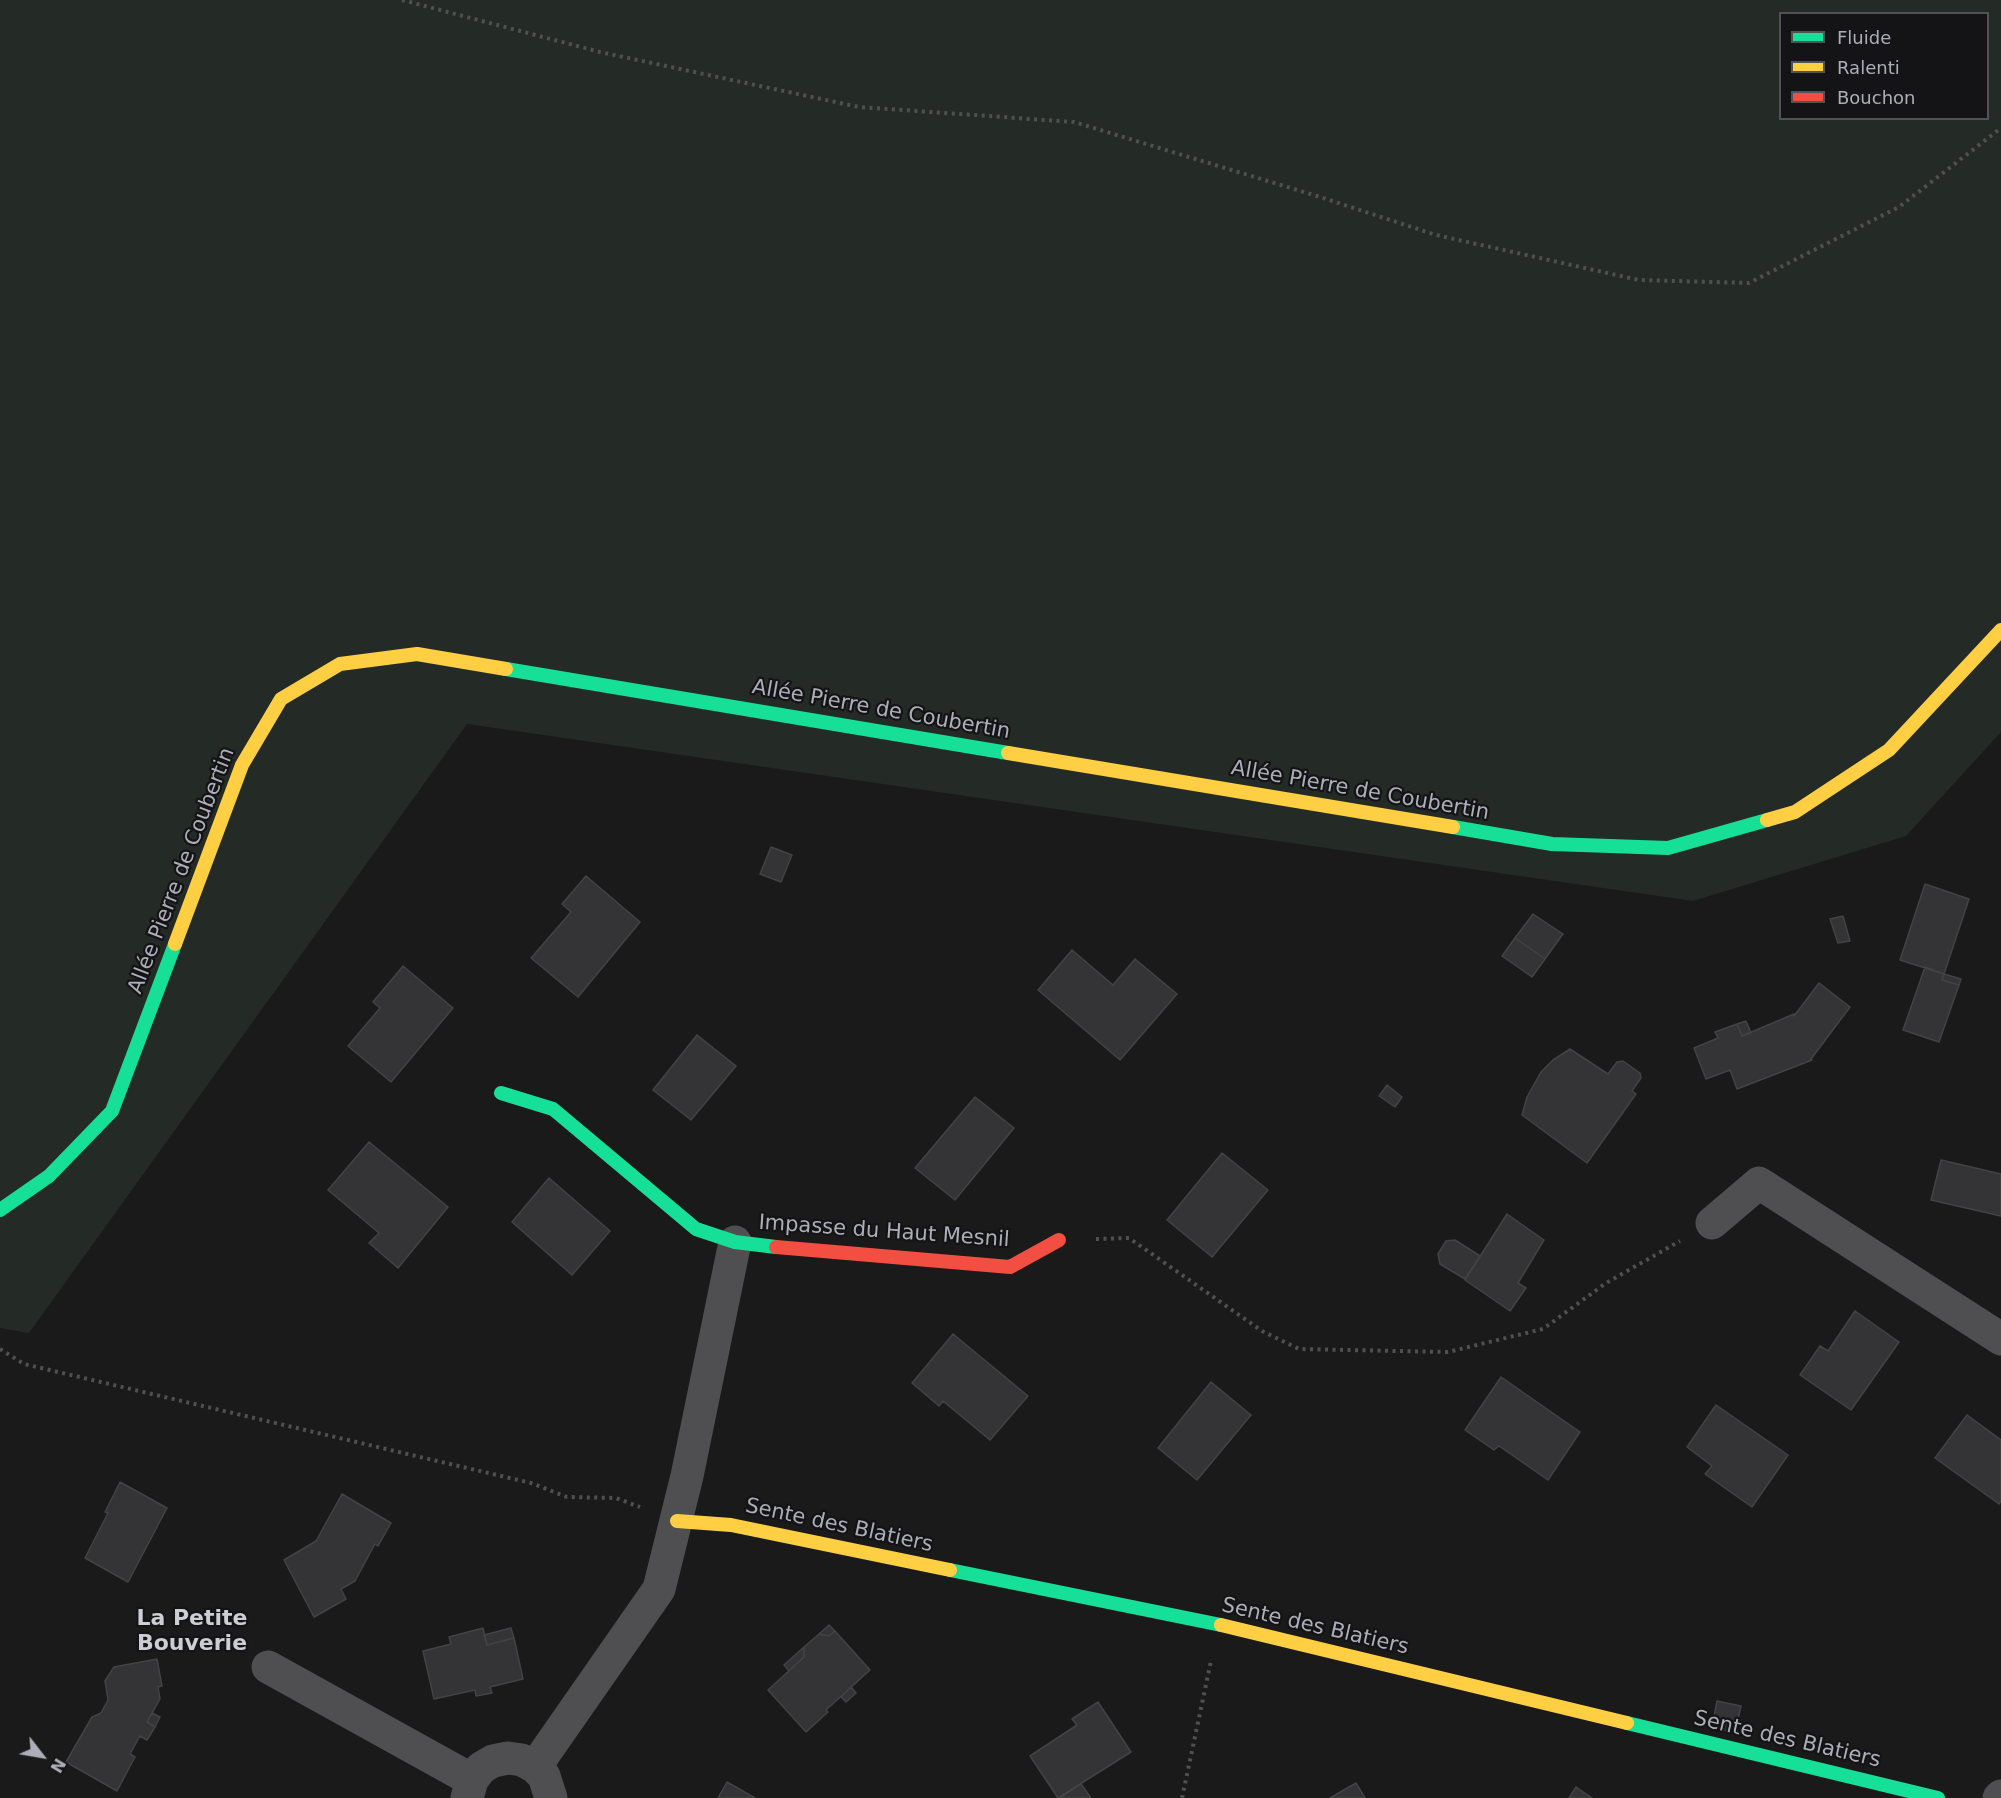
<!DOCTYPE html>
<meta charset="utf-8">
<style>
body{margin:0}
#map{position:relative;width:2001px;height:1798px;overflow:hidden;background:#1a1a1a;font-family:"DejaVu Sans",sans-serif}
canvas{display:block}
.legend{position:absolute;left:1779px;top:12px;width:210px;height:108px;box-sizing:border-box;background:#141416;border:2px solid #515257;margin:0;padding:8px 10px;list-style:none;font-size:18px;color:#adaeb9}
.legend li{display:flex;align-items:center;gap:12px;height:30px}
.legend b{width:30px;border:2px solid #515257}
.north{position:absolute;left:12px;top:1726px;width:60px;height:60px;-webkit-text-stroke:4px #141416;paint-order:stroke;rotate:121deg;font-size:16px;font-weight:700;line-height:24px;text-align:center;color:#adaeb9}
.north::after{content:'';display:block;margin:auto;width:21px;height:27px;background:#adaeb9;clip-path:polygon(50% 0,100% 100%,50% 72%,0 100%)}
</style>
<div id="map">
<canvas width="2001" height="1798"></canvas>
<ul class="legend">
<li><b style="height:8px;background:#16e098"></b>Fluide</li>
<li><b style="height:8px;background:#ffcf43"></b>Ralenti</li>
<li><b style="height:8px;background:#f24e42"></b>Bouchon</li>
</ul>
<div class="north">N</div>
</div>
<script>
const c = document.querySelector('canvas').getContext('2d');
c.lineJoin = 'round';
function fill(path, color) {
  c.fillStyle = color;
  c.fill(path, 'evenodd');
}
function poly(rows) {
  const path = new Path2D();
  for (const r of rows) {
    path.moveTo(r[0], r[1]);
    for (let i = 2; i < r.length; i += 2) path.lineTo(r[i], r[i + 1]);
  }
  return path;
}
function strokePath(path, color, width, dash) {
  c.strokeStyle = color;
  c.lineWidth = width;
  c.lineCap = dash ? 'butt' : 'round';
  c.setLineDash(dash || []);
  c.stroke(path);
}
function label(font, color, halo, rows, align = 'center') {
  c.font = font + ' "DejaVu Sans",sans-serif';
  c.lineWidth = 4.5;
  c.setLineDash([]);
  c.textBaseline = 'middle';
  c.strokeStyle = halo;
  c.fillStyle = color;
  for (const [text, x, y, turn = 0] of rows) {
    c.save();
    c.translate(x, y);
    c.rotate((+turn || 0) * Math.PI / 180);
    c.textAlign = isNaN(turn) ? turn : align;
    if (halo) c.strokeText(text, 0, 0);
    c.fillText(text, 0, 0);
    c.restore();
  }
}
const green = poly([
 [0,0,2001,0,2001,732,1906,836,1693,901,467,724,29,1333,0,1328],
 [1780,14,1988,14,1988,118,1780,118]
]);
const building = poly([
 [771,847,792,855,781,882,760,874,771,847],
 [586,876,640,922,578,997,531,958,571,912,562,904,586,876],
 [1925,884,1969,899,1944,974,1900,960,1925,884],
 [1533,914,1563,934,1545,959,1515,938,1533,914],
 [1843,916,1850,941,1838,943,1830,919,1843,916],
 [1515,938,1545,959,1532,977,1502,956,1515,938],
 [1072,950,1113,985,1135,959,1177,994,1120,1060,1038,990,1072,950],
 [403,966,453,1008,391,1082,348,1046,380,1008,373,1002,403,966],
 [1925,967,1944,974,1942,980,1959,985,1939,1042,1903,1030,1925,967],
 [1944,974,1961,979,1959,985,1942,980,1944,974],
 [1819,983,1850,1007,1811,1059,1812,1060,1737,1089,1730,1070,1706,1079,1694,1048,1718,1038,1715,1032,1737,1024,1742,1036,1794,1014,1794,1016,1819,983],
 [1746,1021,1751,1033,1742,1036,1737,1024,1746,1021],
 [697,1035,736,1066,691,1120,653,1090,697,1035],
 [1570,1049,1608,1074,1617,1062,1623,1061,1640,1073,1641,1078,1632,1091,1636,1094,1587,1163,1522,1115,1527,1097,1541,1072,1553,1060,1570,1049],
 [1387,1085,1402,1097,1395,1107,1379,1096,1387,1085],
 [975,1097,1014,1128,955,1200,915,1168,975,1097],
 [369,1142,448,1207,398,1268,369,1243,379,1233,328,1190,369,1142],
 [1222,1153,1268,1190,1212,1257,1167,1220,1222,1153],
 [1941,1160,2001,1174,2001,1216,1931,1200,1941,1160],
 [549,1178,610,1231,572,1275,512,1222,549,1178],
 [1507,1214,1544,1240,1518,1283,1526,1288,1510,1311,1465,1280,1507,1214],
 [1455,1240,1480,1256,1465,1279,1440,1264,1438,1254,1446,1241,1455,1240],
 [1855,1311,1899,1342,1851,1410,1800,1375,1820,1346,1828,1351,1855,1311],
 [953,1334,1028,1396,990,1440,943,1401,939,1406,912,1383,953,1334],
 [1501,1377,1580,1432,1548,1480,1499,1446,1494,1450,1465,1430,1501,1377],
 [1211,1382,1251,1415,1197,1480,1158,1448,1211,1382],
 [1716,1405,1788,1455,1752,1507,1705,1474,1712,1466,1687,1447,1716,1405],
 [1967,1415,2001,1440,2001,1501,1999,1504,1935,1458,1967,1415],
 [120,1482,167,1508,128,1582,85,1558,108,1513,105,1512,120,1482],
 [342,1494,391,1523,378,1546,375,1544,355,1581,341,1589,346,1599,314,1617,284,1560,316,1541,342,1494],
 [829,1625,835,1631,829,1636,819,1634,829,1625],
 [483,1628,487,1645,514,1638,523,1679,490,1687,492,1693,476,1696,475,1690,434,1699,423,1651,451,1644,449,1637,483,1628],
 [511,1628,514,1638,487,1645,484,1635,511,1628],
 [835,1631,870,1670,826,1710,828,1712,806,1732,768,1690,804,1657,804,1647,819,1634,829,1636,835,1631],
 [804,1647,804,1657,789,1671,784,1665,804,1647],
 [157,1659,162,1686,158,1687,160,1699,147,1722,155,1727,147,1740,140,1736,130,1754,135,1757,117,1791,66,1762,92,1717,101,1713,108,1700,105,1681,114,1667,157,1659],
 [851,1687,856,1693,846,1702,841,1697,851,1687],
 [1717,1701,1741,1706,1735,1733,1712,1727,1717,1701],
 [1098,1702,1131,1752,1058,1798,1030,1756,1077,1725,1072,1719,1098,1702],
 [152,1713,160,1717,155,1727,147,1722,152,1713],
 [727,1782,755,1798,718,1798,727,1782],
 [1356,1783,1365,1798,1330,1798,1356,1783],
 [1081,1784,1091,1798,1060,1798,1081,1784],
 [1576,1787,1592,1798,1569,1798,1576,1787]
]);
const path = poly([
 [402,0,600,52,859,107,1074,122,1317,196,1436,235,1639,280,1749,283,1899,207,2001,128],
 [1096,1239,1129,1238,1262,1331,1299,1349,1448,1352,1543,1329,1606,1283,1680,1241],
 [0,1349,24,1364,531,1483,567,1497,616,1498,640,1507],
 [1182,1798,1211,1661]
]);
const street = poly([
 [1712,1223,1759,1183,2001,1339],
 [268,1667,472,1780],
 [535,1767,659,1589,687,1476,735,1242],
 [467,1798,472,1780,481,1768,493,1761,508,1758,522,1760,535,1767,544,1776,551,1798],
 [1999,1798,2001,1796]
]);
const fast = poly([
 [506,669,1008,753],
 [1453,827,1552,844,1668,848,1767,820],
 [501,1093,553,1109,696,1229,735,1242,776,1247],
 [0,1210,49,1176,112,1111,175,944],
 [950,1570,1221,1625],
 [1627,1723,1938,1798]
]);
const slow = poly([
 [1008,753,1453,827],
 [1767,820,1795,812,1889,750,2001,630],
 [175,944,242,765,281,699,340,664,417,654,506,669],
 [677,1521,731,1525,950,1570],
 [1221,1625,1627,1723]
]);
const jam = poly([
 [776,1247,1010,1267,1059,1240]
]);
const streetNames = [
 ["Allée Pierre de Coubertin",881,710,10],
 ["Allée Pierre de Coubertin",1360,791,10],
 ["Allée Pierre de Coubertin",182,871,-69],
 ["Impasse du Haut Mesnil",884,1232,4],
 ["Sente des Blatiers",839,1526,12],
 ["Sente des Blatiers",1315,1627,13],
 ["Sente des Blatiers",1787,1740,13]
];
const neighbourhoodNames = [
 ["La Petite",192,1619],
 ["Bouverie",192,1644]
];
fill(green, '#242a26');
fill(building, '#343436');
strokePath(building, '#434346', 1.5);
strokePath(path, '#505053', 4, [3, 4.5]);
strokePath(street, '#4f4f52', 33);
strokePath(fast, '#16e098', 14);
strokePath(slow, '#ffcf43', 14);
strokePath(jam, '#f24e42', 14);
label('21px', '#adaeb9', '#141416', streetNames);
label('bold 22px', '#cdced5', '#141416', neighbourhoodNames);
</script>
